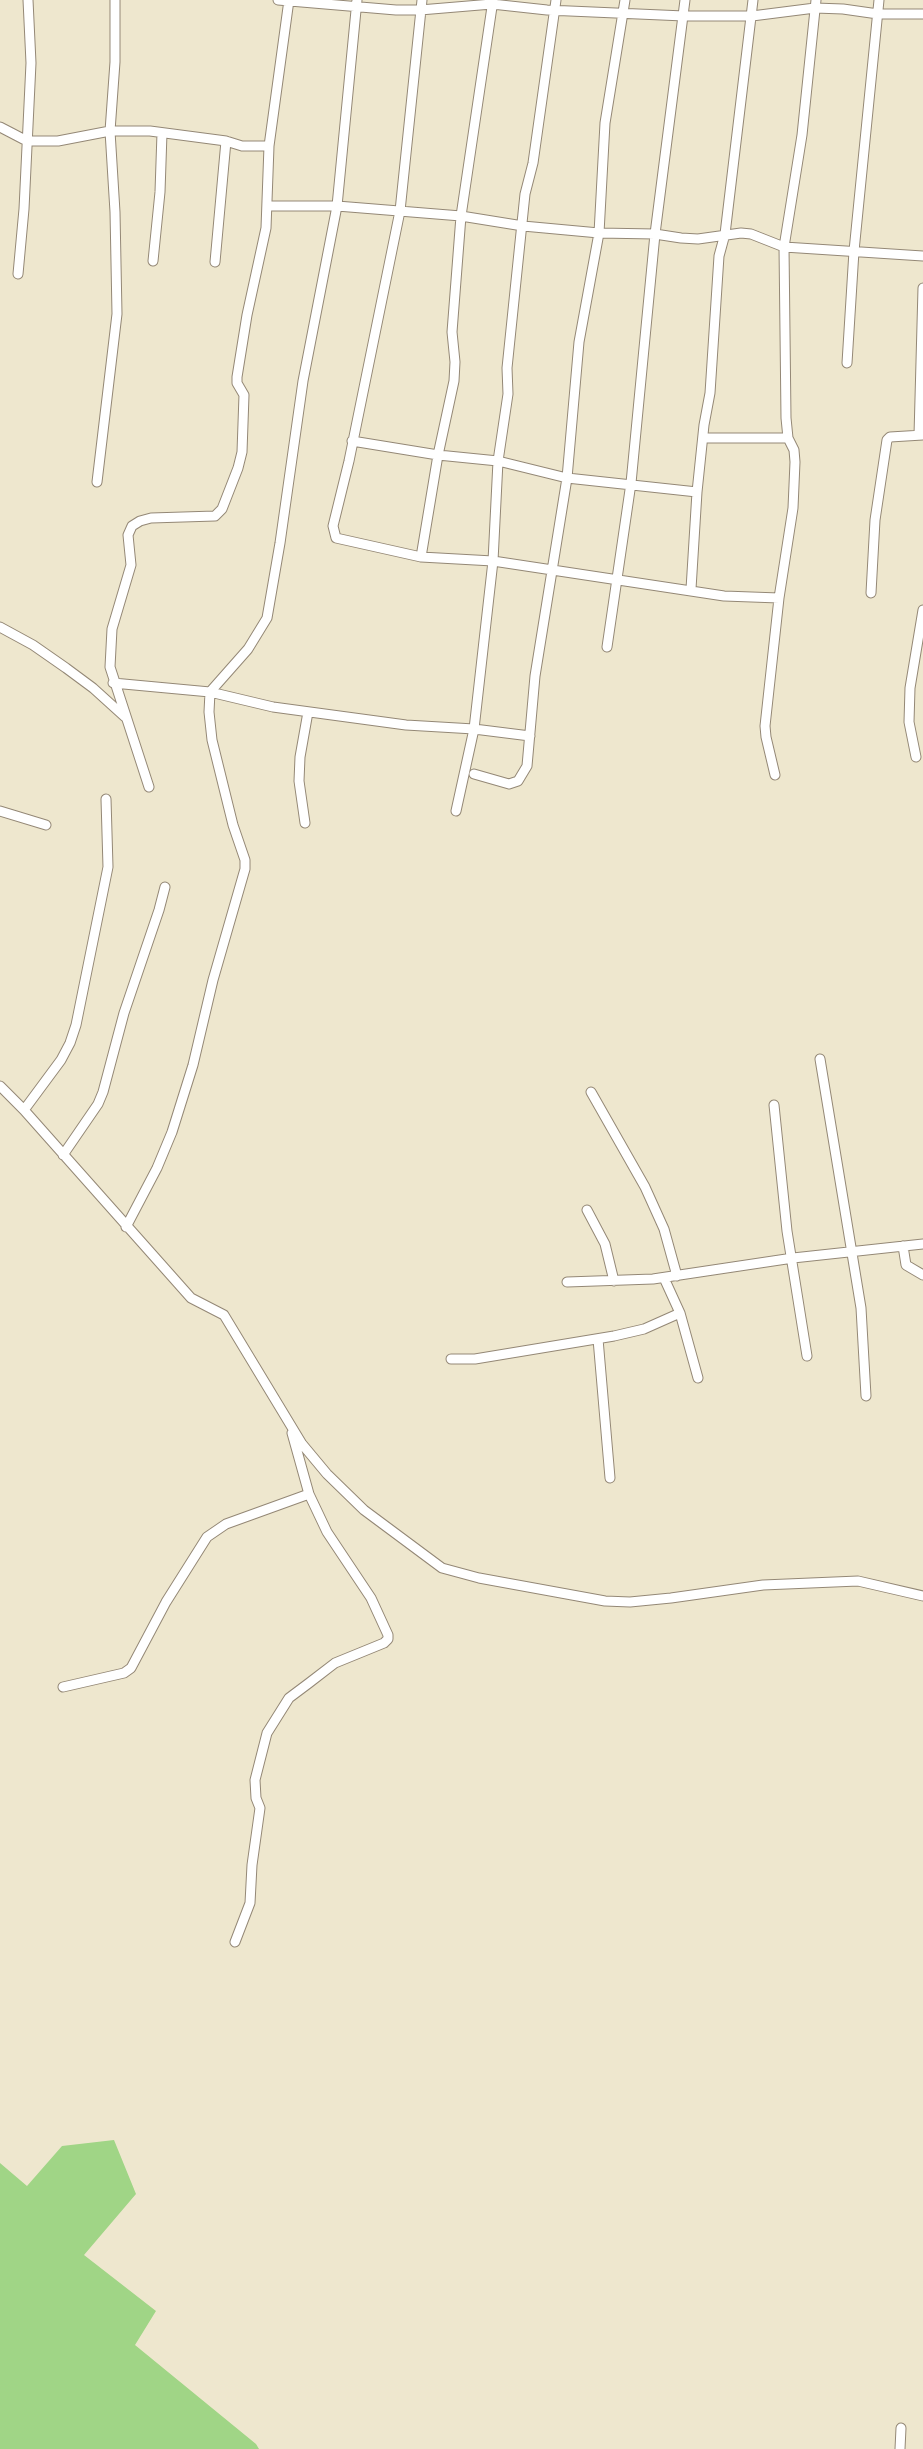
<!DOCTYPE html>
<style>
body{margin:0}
canvas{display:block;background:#eee7ce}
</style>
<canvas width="923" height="2449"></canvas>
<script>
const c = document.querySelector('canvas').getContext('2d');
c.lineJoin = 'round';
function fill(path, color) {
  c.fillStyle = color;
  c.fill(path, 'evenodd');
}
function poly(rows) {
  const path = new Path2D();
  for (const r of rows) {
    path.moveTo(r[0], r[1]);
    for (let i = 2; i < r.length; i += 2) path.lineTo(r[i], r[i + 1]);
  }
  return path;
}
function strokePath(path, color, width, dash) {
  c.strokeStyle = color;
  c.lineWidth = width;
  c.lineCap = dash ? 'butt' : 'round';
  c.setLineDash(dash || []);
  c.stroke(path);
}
const green = poly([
 [114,2140,136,2194,84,2255,156,2311,135,2345,256,2444,259,2449,0,2449,0,2163,27,2186,62,2146]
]);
const street = poly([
 [278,0,396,10,420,10,492,4,547,10,684,16,752,16,815,8,843,9,878,14,923,14],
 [422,0,400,211,349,461,333,526,336,538,421,557,493,561,724,596,779,598],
 [0,127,27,141,58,141,110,131,150,131,226,141,242,146,269,146],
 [267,206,337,206,461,216,523,226,599,233,655,234,681,238,698,239,741,233,751,234,784,247,923,256],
 [153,261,160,192,162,133],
 [215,262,226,141],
 [18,274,24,209,31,63,28,0],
 [847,363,854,251,879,0],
 [919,435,923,288],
 [704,438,788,438],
 [352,441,438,455,498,461,567,478,697,492],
 [97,482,117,314,115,212,110,131,115,62,115,0],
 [421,557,438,455,454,381,455,362,452,332,461,216,493,0],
 [691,589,697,492,704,425,710,393,719,256,725,234,753,0],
 [871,593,875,520,887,440,890,437,923,435],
 [0,627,33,645,66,668,93,688,125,717],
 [607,647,631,483,655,234,685,0],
 [113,683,210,692,273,707,406,725,474,729,530,736],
 [916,757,909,722,910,688,923,610],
 [474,774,509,784,518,781,527,766,535,676,567,478,579,342,599,233,605,123,625,0],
 [775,775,766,737,765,726,779,598,793,508,795,462,794,450,788,438,786,418,784,247,802,135,816,0],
 [149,787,110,667,112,629,131,565,128,535,132,526,140,521,151,518,215,516,222,509,238,468,242,452,244,395,237,383,237,377,247,315,266,228,269,146,289,0],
 [0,811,46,825],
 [456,811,474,729,493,561,498,461,508,394,507,368,525,194,533,163,556,0],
 [305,823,299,781,300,757,308,712],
 [820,1059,861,1308,866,1396],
 [0,1086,24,1110,191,1298,224,1315,302,1444,327,1474,364,1510,442,1568,479,1578,605,1601,630,1602,671,1598,763,1585,858,1581,923,1596],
 [591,1092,645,1187,664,1229,677,1276],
 [774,1105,787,1231,807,1356],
 [24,1110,61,1060,70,1043,76,1025,108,867,106,799],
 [63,1155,98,1104,103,1092,124,1013,159,910,165,887],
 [587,1210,605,1244,614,1281],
 [126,1227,157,1168,172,1132,193,1065,213,980,245,869,245,860,233,825,212,740,209,712,210,692,248,649,267,618,280,543,303,381,337,206,357,0],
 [903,1246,906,1265,923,1275],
 [664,1278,680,1313,698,1378],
 [567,1282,653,1279,793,1258,923,1244],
 [598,1339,610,1478],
 [451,1359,475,1359,614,1336,644,1329,680,1313],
 [63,1687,124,1673,131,1668,166,1602,207,1537,226,1524,309,1494],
 [235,1942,250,1903,252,1865,260,1808,256,1798,255,1780,267,1733,289,1698,309,1683,335,1663,384,1643,388,1639,388,1635,371,1598,327,1532,309,1494,292,1433],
 [900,2449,901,2428]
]);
fill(green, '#a0d586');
strokePath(street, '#948876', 11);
strokePath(street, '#fff', 9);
</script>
